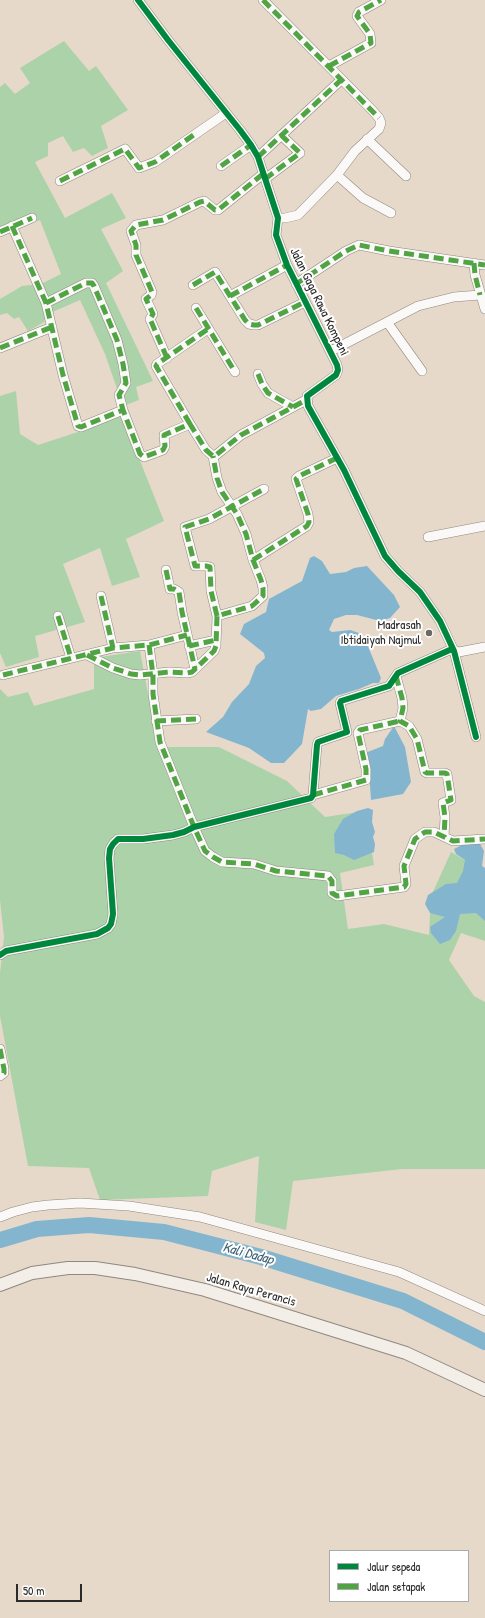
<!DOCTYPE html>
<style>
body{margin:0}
#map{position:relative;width:485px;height:1618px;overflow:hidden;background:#e6d9c9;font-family:"Patrick Hand",sans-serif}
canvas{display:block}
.legend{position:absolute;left:329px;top:1550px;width:140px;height:52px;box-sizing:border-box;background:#fff;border:1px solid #aaa;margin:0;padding:5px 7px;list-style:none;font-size:12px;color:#2b2b2b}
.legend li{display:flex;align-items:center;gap:8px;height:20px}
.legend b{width:20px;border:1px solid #aaa}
.scale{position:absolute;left:16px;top:1584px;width:66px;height:18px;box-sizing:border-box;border:2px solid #2b2b2b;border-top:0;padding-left:5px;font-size:12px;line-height:14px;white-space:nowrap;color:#2b2b2b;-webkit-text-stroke:3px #fff;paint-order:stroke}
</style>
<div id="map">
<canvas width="485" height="1618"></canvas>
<ul class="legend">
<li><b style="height:5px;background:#00873e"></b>Jalur sepeda</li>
<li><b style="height:5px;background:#51a443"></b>Jalan setapak</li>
</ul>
<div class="scale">50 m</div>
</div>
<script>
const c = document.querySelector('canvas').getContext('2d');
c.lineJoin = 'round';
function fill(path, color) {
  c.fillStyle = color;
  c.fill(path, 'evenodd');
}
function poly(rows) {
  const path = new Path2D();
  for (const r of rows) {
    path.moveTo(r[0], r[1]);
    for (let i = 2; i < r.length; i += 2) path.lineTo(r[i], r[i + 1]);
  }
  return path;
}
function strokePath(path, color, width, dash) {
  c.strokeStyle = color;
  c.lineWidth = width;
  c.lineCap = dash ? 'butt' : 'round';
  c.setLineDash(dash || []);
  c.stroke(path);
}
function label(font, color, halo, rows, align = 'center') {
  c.font = font + ' "Patrick Hand",sans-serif';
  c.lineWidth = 4;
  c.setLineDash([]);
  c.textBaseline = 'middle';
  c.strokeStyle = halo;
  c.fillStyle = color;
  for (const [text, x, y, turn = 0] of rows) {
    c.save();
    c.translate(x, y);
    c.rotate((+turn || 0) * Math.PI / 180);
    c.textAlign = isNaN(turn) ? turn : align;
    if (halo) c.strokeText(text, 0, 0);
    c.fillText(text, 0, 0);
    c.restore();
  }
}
const green = poly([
 [64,41,89,71,96,66,128,110,101,126,108,148,92,156,84,148,73,152,63,136,48,143,48,156,35,162,65,218,112,193,126,218,101,229,123,271,106,283,153,381,136,387,139,400,123,406,105,354,80,300,48,314,44,322,28,331,19,317,14,319,7,313,0,315,0,299,22,286,41,284,61,274,40,220,0,236,0,87,5,83,15,94,30,83,20,68],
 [16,391,20,434,38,445,81,431,121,413,164,521,126,539,140,577,112,586,100,548,63,564,85,622,35,636,39,657,6,667,0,653,0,396],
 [140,651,158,747,219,747,287,781,325,817,365,811,374,865,340,873,348,929,384,924,429,935,431,896,451,852,485,872,485,941,461,933,449,960,474,996,485,1002,485,1169,402,1169,293,1181,286,1230,255,1222,259,1156,212,1171,208,1196,100,1200,89,1168,28,1166,0,1016,0,973,4,937,0,900,0,689,8,697,28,692,34,706,94,689,94,658]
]);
const water = poly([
 [314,556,322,561,330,574,346,572,354,568,367,566,394,595,400,607,390,618,380,621,357,615,346,615,334,619,329,630,332,632,350,630,359,633,365,639,381,678,379,683,373,683,359,689,336,696,321,709,311,711,308,709,302,744,284,763,271,763,249,748,206,732,223,717,232,702,249,684,256,666,265,658,264,653,240,634,244,624,266,612,269,599,302,581,310,558],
 [394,726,405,747,411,782,403,794,371,800,369,771,365,753,383,746,385,739],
 [368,808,373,810,372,822,375,832,373,837,375,844,374,852,354,860,344,855,335,853,334,834,343,819,357,811],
 [464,844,480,844,484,851,482,866,485,868,485,921,476,913,460,914,456,931,450,940,440,944,431,933,430,927,445,917,430,913,425,904,428,895,446,884,457,883,463,871,465,860,456,854,454,849]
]);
const river = poly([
 [0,1240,37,1229,89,1225,164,1232,261,1257,403,1301,485,1342]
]);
const street = poly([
 [138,0,168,40,240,130,251,145,258,157,278,218,276,235,287,265,337,365,338,370,336,375,307,396,308,406,344,470,385,556,398,571,420,592,440,621,454,651,476,737],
 [263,0,372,110,379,118,381,123,379,129,355,151,337,175,298,215,285,218,278,218],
 [329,66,371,43,370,34,357,16,359,12,381,0],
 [367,139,406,176],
 [258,157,341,80],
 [221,166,251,145],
 [337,175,363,198,391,213],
 [265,179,300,153,281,135],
 [60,181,125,149,139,168,155,162,226,113],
 [12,226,46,303,63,375,78,426,81,427,123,410,140,454,144,457,163,450,165,446,164,435,190,424,206,450,213,456,216,455,241,435,306,400],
 [0,232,32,218],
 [474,263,475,275,485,309],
 [296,284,346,251,359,245,389,251,485,265],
 [193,285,215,272,245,320,249,324,254,325,258,325,305,302],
 [230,296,287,265],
 [46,303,86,283,92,283,94,286,117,340,123,364,126,383,119,395,123,410],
 [196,308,235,372],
 [387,322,422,371],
 [0,348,52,327],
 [331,351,418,306,454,297,480,295],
 [167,358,150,319,153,314,146,299,151,295,152,292,136,255,136,245,131,231,136,225,163,220,200,202,204,201,215,210,218,210,263,174],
 [258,374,262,384,268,393,293,407],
 [190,424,156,366,157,364,208,329],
 [428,537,485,526],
 [253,560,307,526,309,522,308,514,296,479,299,476,337,458],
 [166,570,170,589,174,589,179,592,182,612,195,669],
 [101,596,113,648],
 [58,616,71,658],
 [217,616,211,591,210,567,206,566,195,566,185,527,209,519,264,489],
 [149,645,153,675,153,694,160,742,194,827,205,851,213,857,222,862,254,864,276,871,328,876,332,881,332,893,337,896,404,887,406,884,404,866,415,839,425,832,434,832,453,841,485,839],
 [189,646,216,640],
 [454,651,459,652,485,647],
 [87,655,113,668,131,674,140,675,169,672,187,673,192,672,214,651,216,646,217,616,252,606,263,596,263,588,261,580,253,560,246,534,237,514,222,492,217,478,213,456],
 [3,675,113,648,149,645,187,635],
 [396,676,402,698,403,708,400,721,409,726,417,739,425,772,427,773,445,773,447,774,451,800,443,803,445,817,444,837],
 [156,721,196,719],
 [313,795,366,780,366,769,358,733,360,730,400,721],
 [0,955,6,951,97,934,108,928,111,924,113,914,109,858,110,849,113,844,118,839,143,839,173,835,184,832,194,827,311,798,313,795,317,745,318,742,347,732,340,703,341,701,389,686,398,673,452,649],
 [0,1049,4,1069,4,1073,0,1076],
 [0,1217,13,1212,32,1207,48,1205,80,1203,129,1206,200,1217,399,1272,485,1311]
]);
const secondary = poly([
 [0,1285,32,1273,68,1268,95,1268,135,1274,205,1290,406,1353,485,1390]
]);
const quiet = poly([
 [263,0,379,118],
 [329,66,371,43,370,34,357,16,359,12,381,0],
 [258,157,341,80],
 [221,166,251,145],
 [265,179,300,153,281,135],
 [60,181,125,149,139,168,155,162,195,134],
 [12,226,46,303,63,375,78,426,81,427,123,410,140,454,144,457,163,450,165,446,164,435,190,424,206,450,213,456,216,455,241,435,306,400],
 [0,232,32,218],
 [474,263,475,275,480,295],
 [296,284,346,251,359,245,389,251,485,265],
 [193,285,215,272,245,320,249,324,254,325,258,325,305,302],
 [230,296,287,265],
 [46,303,86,283,92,283,94,286,117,340,123,364,126,383,119,395,123,410],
 [196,308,235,372],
 [0,348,52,327],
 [167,358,150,319,153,314,146,299,151,295,152,292,136,255,136,245,131,231,136,225,163,220,200,202,204,201,215,210,218,210,263,174],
 [258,374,262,384,268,393,293,407],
 [190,424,156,366,157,364,208,329],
 [253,560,307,526,309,522,308,514,296,479,299,476,337,458],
 [166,570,170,589,174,589,179,592,182,612,195,669],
 [101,596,113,648],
 [58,616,71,658],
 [217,616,211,591,210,567,206,566,195,566,185,527,209,519,264,489],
 [149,645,153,675,153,694,160,742,194,827,205,851,213,857,222,862,254,864,276,871,328,876,332,881,332,893,337,896,404,887,406,884,404,866,415,839,425,832,434,832,453,841,485,839],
 [189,646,216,640],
 [87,655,113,668,131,674,140,675,169,672,187,673,192,672,214,651,216,646,217,616,252,606,263,596,263,588,261,580,253,560,246,534,237,514,222,492,217,478,213,456],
 [3,675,113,648,149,645,187,635],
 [396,676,402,698,403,708,400,721,409,726,417,739,425,772,427,773,445,773,447,774,451,800,443,803,445,817,444,837],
 [156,721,196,719],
 [313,795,366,780,366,769,358,733,360,730,400,721],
 [0,1049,4,1069,4,1073,0,1076]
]);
const cycleway = poly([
 [138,0,168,40,240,130,251,145,258,157,278,218,276,235,287,265,337,365,338,370,336,375,307,396,308,406,344,470,385,556,398,571,420,592,440,621,454,651,476,737],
 [0,955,6,951,97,934,108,928,111,924,113,914,109,858,110,849,113,844,118,839,143,839,173,835,184,832,194,827,311,798,313,795,317,745,318,742,347,732,340,703,341,701,389,686,398,673,452,649]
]);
const markers = [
 [429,633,4,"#6c6862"]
];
const streetNames = [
 ["Jalan Gaga Rawa Kompeni",319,302,64],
 ["Jalan Raya Perancis",251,1290,16]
];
const poiNames = [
 ["Madrasah",421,626],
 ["Ibtidaiyah Najmul",421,641]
];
const waterNames = [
 ["Kali Dadap",248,1254,15]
];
fill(green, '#acd2a9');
fill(water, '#84b5cf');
strokePath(river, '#84b5cf', 16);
strokePath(street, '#8e8880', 10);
strokePath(secondary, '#8e8880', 14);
strokePath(street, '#fbf9f7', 9);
strokePath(secondary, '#f3efe8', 12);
strokePath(quiet, '#51a443', 5, [10, 5]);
strokePath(cycleway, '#00873e', 6);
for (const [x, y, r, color] of markers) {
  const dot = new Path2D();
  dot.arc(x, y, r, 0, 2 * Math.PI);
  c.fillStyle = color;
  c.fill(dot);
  strokePath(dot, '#fff', 1.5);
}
label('13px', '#2b2b2b', '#fff', streetNames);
label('13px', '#2b2b2b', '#fff', poiNames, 'right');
label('italic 14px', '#406276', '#fff', waterNames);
</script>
